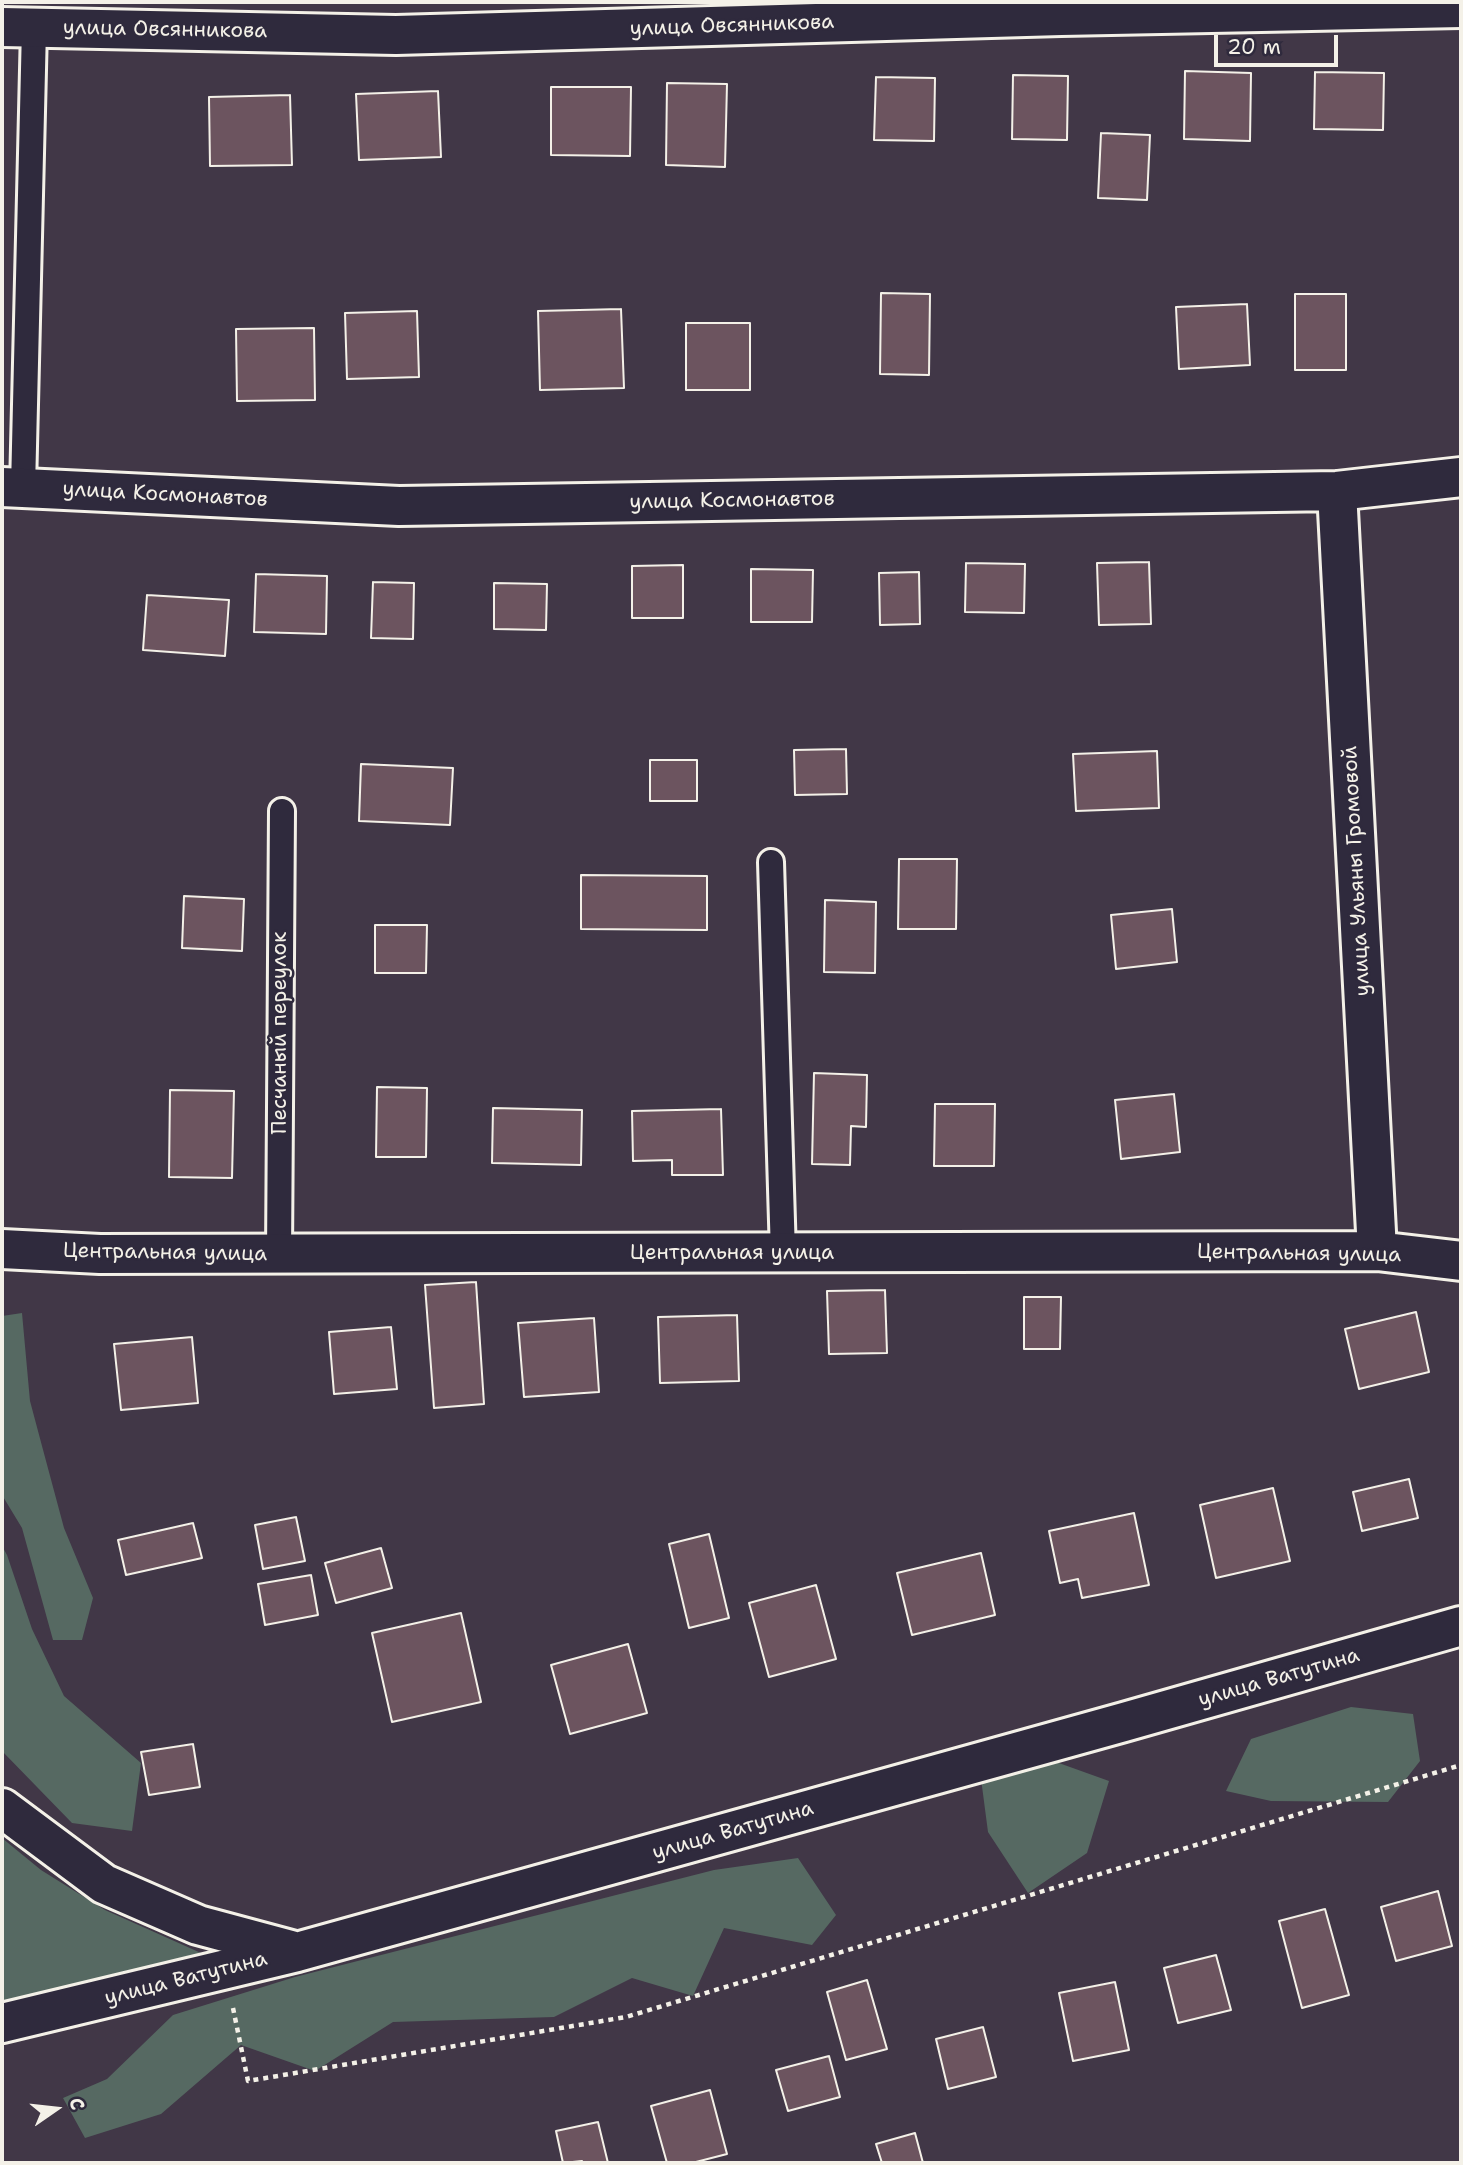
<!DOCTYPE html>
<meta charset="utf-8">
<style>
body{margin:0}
#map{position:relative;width:1463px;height:2165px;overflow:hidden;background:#413747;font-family:"Shantell Sans",sans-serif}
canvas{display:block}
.frame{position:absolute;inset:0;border:4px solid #f4f1e8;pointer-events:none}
.north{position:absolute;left:21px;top:2074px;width:70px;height:70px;-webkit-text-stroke:5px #2f2a3d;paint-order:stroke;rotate:76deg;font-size:19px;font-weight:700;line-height:28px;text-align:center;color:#f4f1e8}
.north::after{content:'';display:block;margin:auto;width:24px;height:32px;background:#f4f1e8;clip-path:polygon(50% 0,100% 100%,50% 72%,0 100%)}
.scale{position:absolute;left:1214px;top:35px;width:124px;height:32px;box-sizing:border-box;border:4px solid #f4f1e8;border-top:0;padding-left:9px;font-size:21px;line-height:24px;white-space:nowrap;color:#f4f1e8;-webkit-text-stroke:5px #2f2a3d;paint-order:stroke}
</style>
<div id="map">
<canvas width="1463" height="2165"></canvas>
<div class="frame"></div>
<div class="north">С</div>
<div class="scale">20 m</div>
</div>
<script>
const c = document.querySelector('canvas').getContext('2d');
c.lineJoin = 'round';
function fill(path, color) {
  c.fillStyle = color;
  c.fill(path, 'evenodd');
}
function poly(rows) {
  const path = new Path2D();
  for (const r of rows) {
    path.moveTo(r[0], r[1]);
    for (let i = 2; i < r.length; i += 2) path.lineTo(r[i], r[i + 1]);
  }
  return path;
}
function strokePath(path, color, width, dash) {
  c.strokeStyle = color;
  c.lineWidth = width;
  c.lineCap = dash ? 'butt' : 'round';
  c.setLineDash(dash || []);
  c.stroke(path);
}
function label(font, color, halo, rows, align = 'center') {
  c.font = font + ' "Shantell Sans",sans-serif';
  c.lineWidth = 5;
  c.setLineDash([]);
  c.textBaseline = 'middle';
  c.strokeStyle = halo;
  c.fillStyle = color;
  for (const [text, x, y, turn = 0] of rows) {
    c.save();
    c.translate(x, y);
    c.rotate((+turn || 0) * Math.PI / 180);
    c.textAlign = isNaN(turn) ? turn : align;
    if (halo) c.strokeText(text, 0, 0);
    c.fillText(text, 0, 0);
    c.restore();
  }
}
const green = poly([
 [22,1313,30,1401,42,1446,64,1528,93,1598,82,1640,53,1640,22,1528,2,1495,2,1316],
 [2,1546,7,1555,32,1629,64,1696,141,1763,132,1831,72,1823,2,1751],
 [1351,1707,1413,1714,1420,1761,1388,1802,1271,1801,1226,1791,1251,1739],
 [1031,1753,1109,1781,1087,1853,1028,1893,988,1832,980,1771],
 [2,1838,41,1870,105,1910,201,1953,2,2004],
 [798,1858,836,1915,812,1945,724,1928,693,1996,632,1978,554,2017,393,2022,315,2071,241,2045,161,2114,85,2138,63,2098,107,2079,173,2015,295,1977,714,1870]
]);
const building = poly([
 [1185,71,1251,73,1250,141,1184,139,1185,71],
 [1315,72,1384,73,1383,130,1314,129,1315,72],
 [1013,75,1068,76,1067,140,1012,139,1013,75],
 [876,77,935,78,934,141,874,140,876,77],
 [667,83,727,84,725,167,666,165,667,83],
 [551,87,631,87,630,156,551,155,551,87],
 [438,91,441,157,359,160,356,94,438,91],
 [290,95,292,165,210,166,209,97,290,95],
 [1101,133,1150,135,1147,200,1098,198,1101,133],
 [881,293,930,294,929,375,880,374,881,293],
 [1295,294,1346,294,1346,370,1295,370,1295,294],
 [1247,304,1250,365,1179,369,1176,307,1247,304],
 [621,309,624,388,540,390,538,311,621,309],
 [417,311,419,377,347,379,345,313,417,311],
 [686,323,750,323,750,390,686,390,686,323],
 [314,328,315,400,237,401,236,329,314,328],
 [1149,562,1151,624,1099,625,1097,563,1149,562],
 [966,563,1025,564,1024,613,965,612,966,563],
 [683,565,683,618,632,618,632,566,683,565],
 [751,569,813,570,812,622,751,622,751,569],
 [919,572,920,624,880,625,879,573,919,572],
 [256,574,327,576,326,634,254,632,256,574],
 [373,582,414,583,413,639,371,638,373,582],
 [494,583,547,584,546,630,494,629,494,583],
 [147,595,229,600,225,656,143,650,147,595],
 [846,749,847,794,795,795,794,750,846,749],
 [1157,751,1159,808,1076,811,1073,754,1157,751],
 [650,760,697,760,697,801,650,801,650,760],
 [361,764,453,768,450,825,359,821,361,764],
 [899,859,957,859,956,929,898,929,899,859],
 [581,875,707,876,707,930,581,929,581,875],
 [184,896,244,899,242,951,182,948,184,896],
 [825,900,876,902,875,973,824,972,825,900],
 [1172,909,1177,962,1116,969,1111,915,1172,909],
 [375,925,427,925,426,973,375,973,375,925],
 [814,1073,867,1075,866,1127,851,1126,850,1165,812,1164,814,1073],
 [377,1087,427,1088,426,1157,376,1157,377,1087],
 [170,1090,234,1091,232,1178,169,1177,170,1090],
 [1174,1094,1180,1152,1121,1159,1115,1100,1174,1094],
 [935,1104,995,1104,994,1166,934,1166,935,1104],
 [493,1108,582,1110,581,1165,492,1163,493,1108],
 [721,1109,723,1175,672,1175,672,1160,633,1161,632,1111,721,1109],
 [476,1282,484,1404,434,1408,425,1285,476,1282],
 [885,1290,887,1353,829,1354,827,1291,885,1290],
 [1024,1297,1061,1297,1060,1349,1024,1349,1024,1297],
 [1416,1312,1429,1372,1359,1389,1345,1329,1416,1312],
 [737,1315,739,1381,660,1383,658,1317,737,1315],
 [594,1318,599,1392,524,1397,518,1323,594,1318],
 [391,1327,397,1389,334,1394,329,1332,391,1327],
 [192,1337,198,1403,121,1410,114,1344,192,1337],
 [1409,1479,1418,1518,1362,1531,1353,1492,1409,1479],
 [1273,1488,1290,1561,1216,1578,1200,1505,1273,1488],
 [1134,1513,1149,1585,1082,1598,1078,1579,1060,1583,1049,1531,1134,1513],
 [296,1517,305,1561,263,1569,255,1525,296,1517],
 [193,1523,202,1558,126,1575,118,1540,193,1523],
 [709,1534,729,1618,689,1628,669,1544,709,1534],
 [381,1548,392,1588,336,1603,325,1563,381,1548],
 [981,1553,995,1615,912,1635,897,1573,981,1553],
 [311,1575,318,1615,265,1625,258,1584,311,1575],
 [816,1585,836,1659,769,1677,749,1603,816,1585],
 [461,1613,481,1702,392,1722,372,1633,461,1613],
 [628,1644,647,1713,570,1734,551,1665,628,1644],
 [193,1744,200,1787,149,1795,141,1752,193,1744],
 [1438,1891,1452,1946,1396,1961,1381,1907,1438,1891],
 [1325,1909,1349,1995,1302,2008,1279,1921,1325,1909],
 [1216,1955,1231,2010,1178,2023,1164,1968,1216,1955],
 [867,1980,887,2049,846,2060,827,1992,867,1980],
 [1115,1982,1129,2050,1073,2061,1059,1993,1115,1982],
 [983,2027,996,2077,948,2089,936,2039,983,2027],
 [829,2056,840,2097,788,2111,776,2070,829,2056],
 [710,2090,727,2154,692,2163,667,2163,651,2106,710,2090],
 [598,2122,608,2163,582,2163,582,2161,563,2163,556,2131,598,2122],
 [915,2133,923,2163,882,2163,876,2144,915,2133]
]);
const path = poly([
 [233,2008,248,2081,626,2017,1461,1765]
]);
const lane = poly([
 [23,488,34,28],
 [771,862,783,1254],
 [279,1255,282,811]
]);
const street = poly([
 [2,27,396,35,1061,16,1461,8],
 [2,487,399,506,1337,491,1461,477],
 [1337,491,1377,1251],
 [2,1249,100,1254,1377,1251,1461,1261]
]);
const secondary = poly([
 [2,1808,104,1884,198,1925,291,1950],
 [2,2023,297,1952,1124,1722,1461,1626]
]);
const streetNames = [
 ["улица Овсянникова",732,26,-2],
 ["улица Овсянникова",165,30,1],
 ["улица Космонавтов",165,495,3],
 ["улица Космонавтов",732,501,-1],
 ["улица Ульяны Громовой",1357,871,-93],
 ["Песчаный переулок",281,1033,-90],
 ["Центральная улица",165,1253,1],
 ["Центральная улица",732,1254],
 ["Центральная улица",1299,1254,1],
 ["улица Ватутина",1279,1678,-16],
 ["улица Ватутина",733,1831,-16],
 ["улица Ватутина",186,1979,-14]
];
fill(green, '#566962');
fill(building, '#6c545f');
strokePath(building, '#f4f1e8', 2);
strokePath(lane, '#f4f1e8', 30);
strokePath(street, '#f4f1e8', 44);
strokePath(secondary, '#f4f1e8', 44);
strokePath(path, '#f4f1e8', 4.5, [5, 5]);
strokePath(lane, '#2f2a3d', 24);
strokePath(street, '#2f2a3d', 38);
strokePath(secondary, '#2f2a3d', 38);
label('21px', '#f4f1e8', '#2f2a3d', streetNames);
</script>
